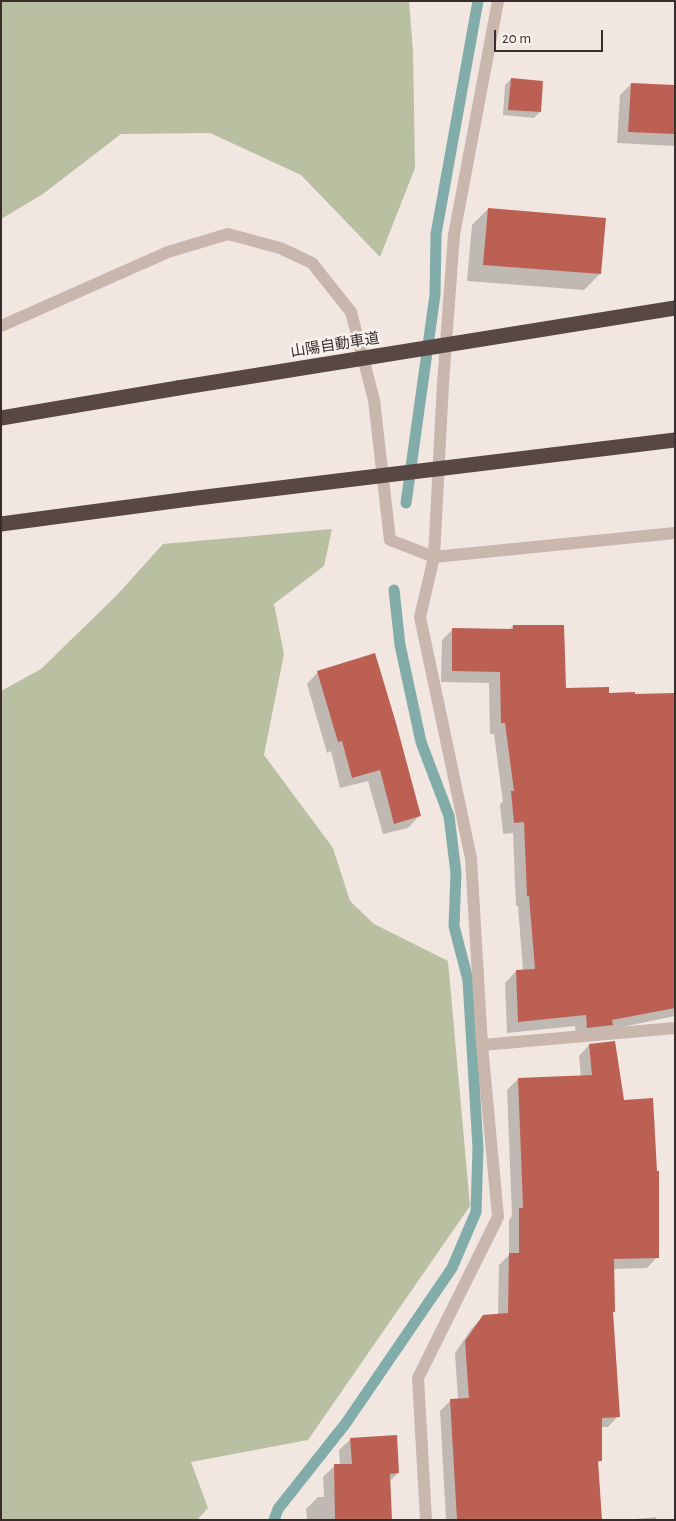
<!DOCTYPE html>
<meta charset="utf-8">
<style>
body{margin:0}
#map{position:relative;width:676px;height:1521px;overflow:hidden;background:#f1e7e0;font-family:"Alegreya Sans",sans-serif}
canvas{display:block}
.frame{position:absolute;inset:0;border:2px solid #382d2b;pointer-events:none}
.scale{position:absolute;left:494px;top:30px;width:109px;height:22px;box-sizing:border-box;border:2px solid #382d2b;border-top:0;padding-left:6px;font-size:15px;line-height:18px;white-space:nowrap;color:#382d2b;-webkit-text-stroke:4px #f9f2ed;paint-order:stroke}
</style>
<div id="map">
<canvas width="676" height="1521"></canvas>
<div class="frame"></div>
<div class="scale">20 m</div>
</div>
<script>
const c = document.querySelector('canvas').getContext('2d');
c.lineJoin = 'round';
function fill(path, color) {
  c.fillStyle = color;
  c.fill(path, 'evenodd');
}
function poly(rows) {
  const path = new Path2D();
  for (const r of rows) {
    path.moveTo(r[0], r[1]);
    for (let i = 2; i < r.length; i += 2) path.lineTo(r[i], r[i + 1]);
  }
  return path;
}
function strokePath(path, color, width, dash) {
  c.strokeStyle = color;
  c.lineWidth = width;
  c.lineCap = dash ? 'butt' : 'round';
  c.setLineDash(dash || []);
  c.stroke(path);
}
function label(font, color, halo, rows, align = 'center') {
  c.font = font + ' "Alegreya Sans","Noto Sans JP",sans-serif';
  c.lineWidth = 5;
  c.setLineDash([]);
  c.textBaseline = 'middle';
  c.strokeStyle = halo;
  c.fillStyle = color;
  for (const [text, x, y, turn = 0] of rows) {
    c.save();
    c.translate(x, y);
    c.rotate((+turn || 0) * Math.PI / 180);
    c.textAlign = isNaN(turn) ? turn : align;
    if (halo) c.strokeText(text, 0, 0);
    c.fillText(text, 0, 0);
    c.restore();
  }
}
const green = poly([
 [1,1,409,1,413,52,415,168,380,257,301,175,210,133,121,134,43,194,1,219],
 [332,529,324,566,274,604,284,654,264,755,333,848,350,901,374,924,448,961,470,1206,308,1440,191,1462,208,1508,197,1520,1,1520,1,691,41,669,116,596,163,544]
]);
const shadow = poly([
 [511,79,540,112,534,118,503,115,505,85],
 [631,84,675,86,675,146,617,143,620,95],
 [488,209,600,274,584,290,467,281,472,225],
 [513,626,564,690,608,694,675,694,675,1016,607,1030,576,1038,575,1026,507,1033,505,983,516,971,523,971,518,906,516,906,513,833,503,834,500,804,503,802,494,734,490,734,489,683,441,682,442,640,453,629,509,630],
 [318,672,419,816,408,828,383,834,368,781,340,788,331,751,327,753,307,684],
 [589,1045,623,1101,657,1257,647,1268,613,1269,612,1313,618,1416,608,1427,600,1427,601,1460,597,1464,601,1520,446,1520,440,1411,451,1400,458,1400,455,1353,472,1328,483,1317,498,1315,499,1265,509,1255,509,1220,512,1216,507,1090,518,1079,581,1077,579,1056],
 [351,1439,398,1473,389,1482,390,1520,307,1520,306,1509,318,1497,324,1497,323,1477,335,1465,340,1465,339,1450],
 [656,1517,656,1520,625,1520]
]);
const stream = poly([
 [406,503,435,295,436,234,478,1],
 [274,1520,278,1509,346,1423,452,1268,476,1212,478,1148,468,980,454,926,456,873,449,816,421,742,400,645,394,590]
]);
const building = poly([
 [511,78,543,81,541,112,508,110],
 [631,83,675,85,675,134,628,132],
 [488,208,606,218,601,274,483,265],
 [513,625,564,625,566,688,609,687,609,693,635,692,635,694,675,693,675,1008,612,1020,613,1025,587,1028,586,1015,518,1022,516,970,535,969,529,896,527,896,524,822,514,823,511,791,514,791,505,723,501,723,500,672,452,671,452,628,513,629],
 [375,653,396,723,421,816,394,824,380,770,352,778,342,741,338,742,317,671],
 [615,1041,624,1100,653,1098,657,1171,659,1171,659,1258,614,1259,615,1312,613,1312,620,1417,602,1418,602,1461,598,1461,602,1520,457,1520,450,1399,469,1398,465,1341,483,1315,508,1313,509,1253,519,1253,519,1208,523,1208,518,1078,592,1075,589,1044],
 [397,1435,399,1473,390,1474,392,1520,335,1520,334,1464,352,1464,350,1438]
]);
const minor = poly([
 [482,1045,675,1028],
 [426,1520,418,1378,498,1217,482,1045,471,858,420,617,434,557,443,383,454,235,498,1]
]);
const tertiary = poly([
 [1,326,168,252,228,234,280,248,312,263,351,312,374,400,390,540,434,557,675,533]
]);
const motorway = poly([
 [1,418,178,388],
 [1,524,189,499]
]);
const motorwayBridge = poly([
 [178,388,675,308],
 [189,499,675,440]
]);
const streetNames = [
 ["山陽自動車道",335,345,-9]
];
fill(green, '#b9c0a1');
fill(shadow, '#0003');
strokePath(stream, '#81aca9', 11);
fill(building, '#bc6053');
strokePath(minor, '#c9b6ad', 12);
strokePath(tertiary, '#c9b6ad', 12);
strokePath(motorway, '#584743', 15);
strokePath(motorwayBridge, '#584743', 15);
label('15px', '#382d2b', '#f9f2ed', streetNames);
</script>
